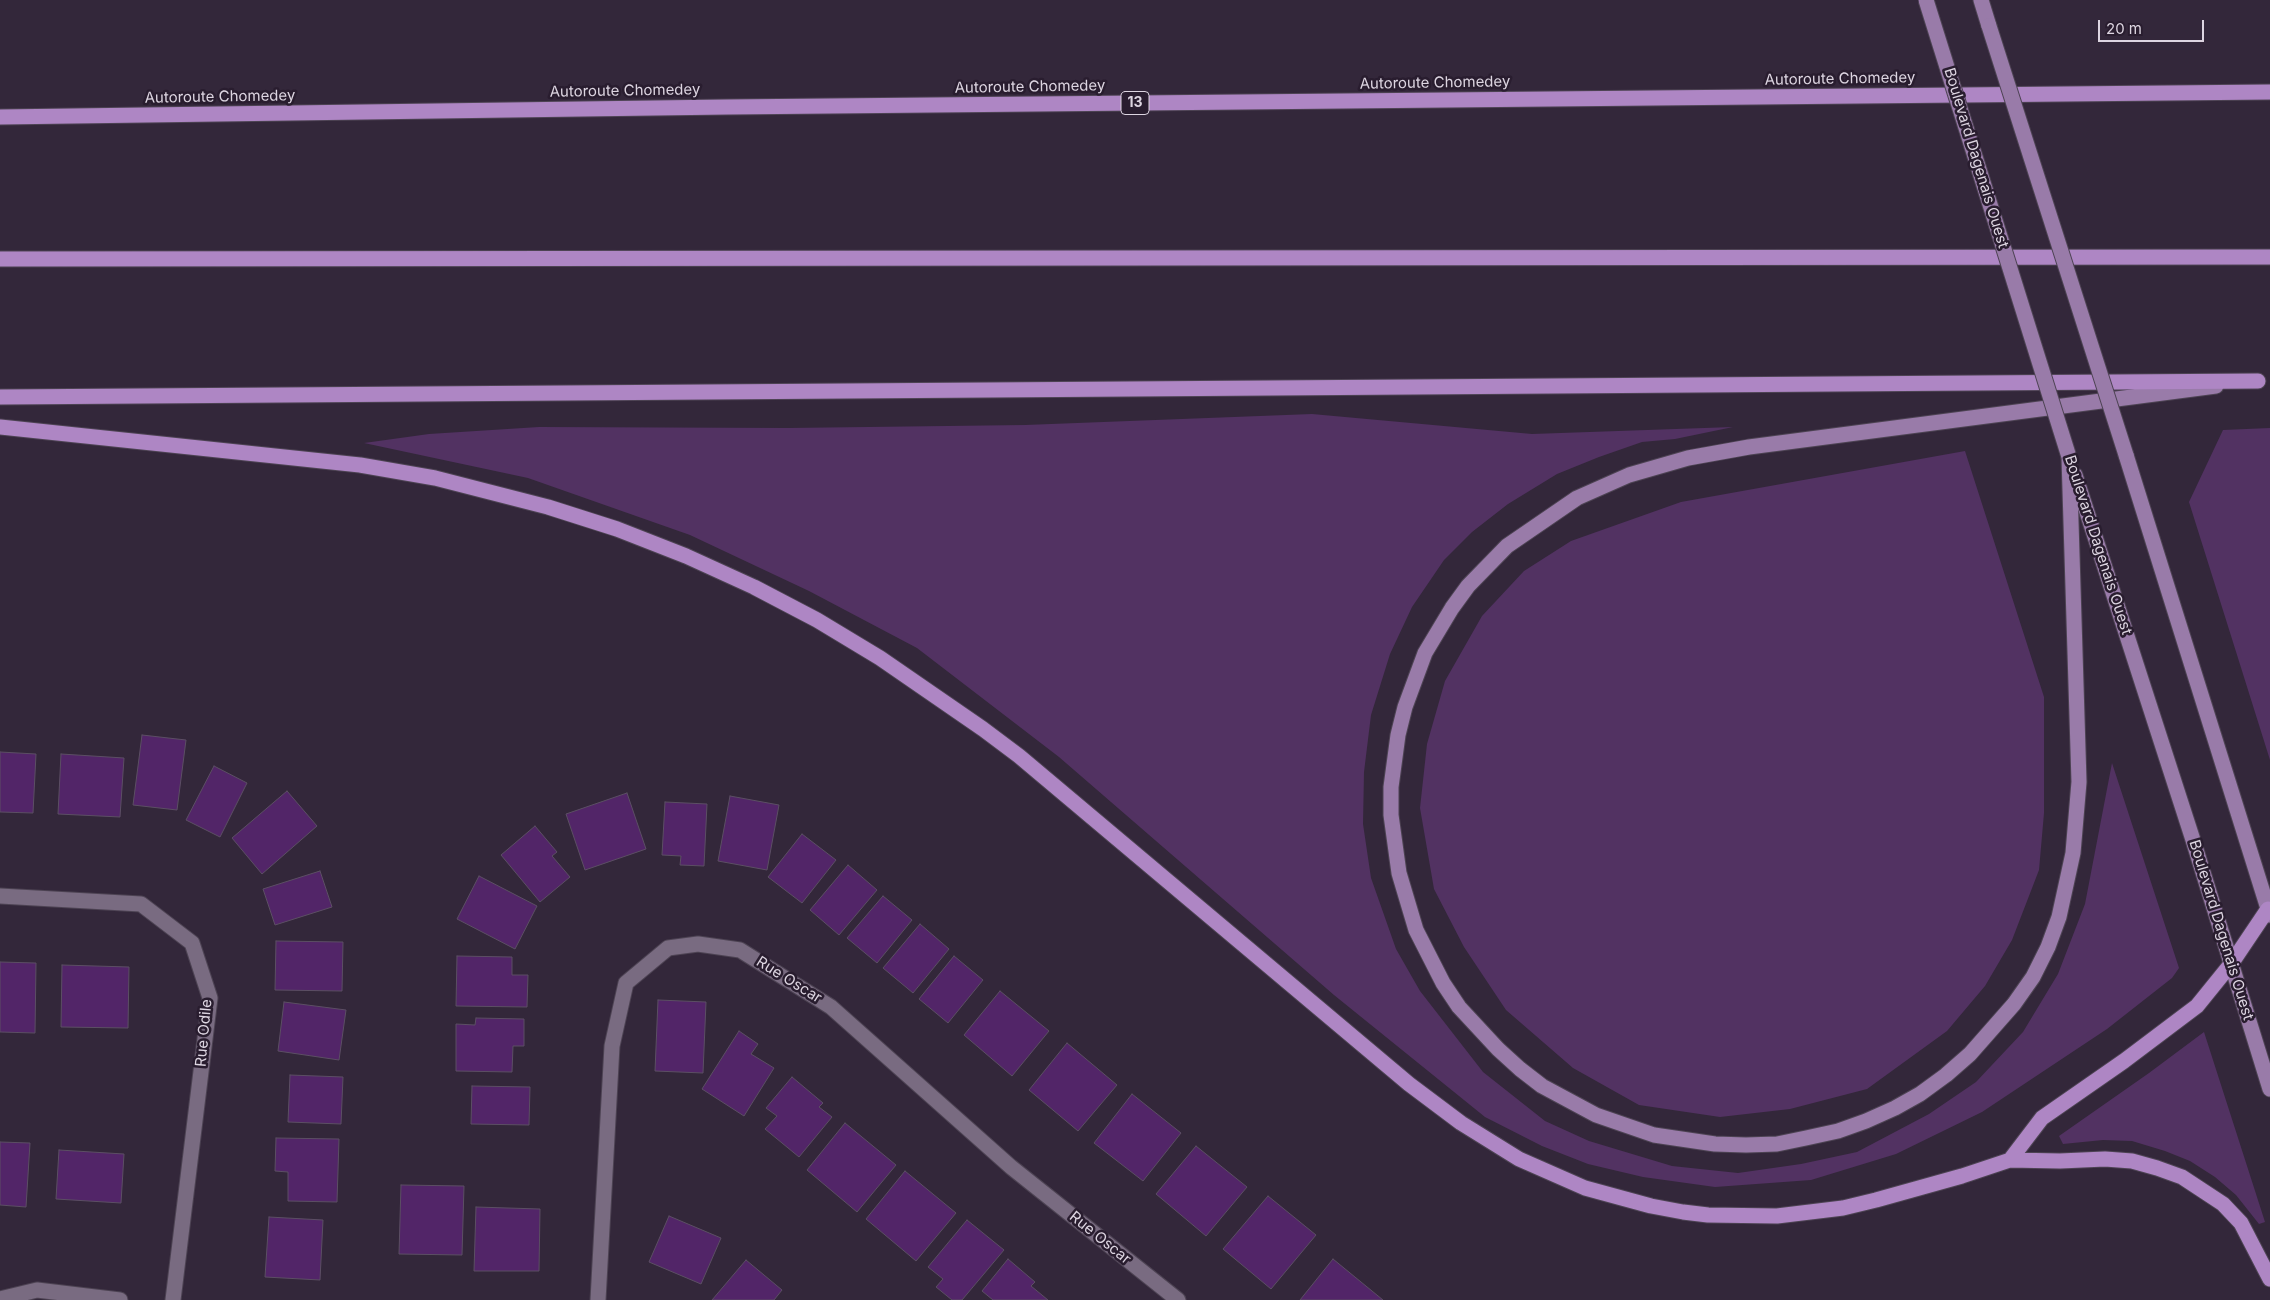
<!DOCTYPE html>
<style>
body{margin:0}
#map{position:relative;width:2270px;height:1300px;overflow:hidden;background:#33273a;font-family:Inter,sans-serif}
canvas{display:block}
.scale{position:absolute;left:2098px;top:20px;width:106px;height:22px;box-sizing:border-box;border:2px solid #ddd5e1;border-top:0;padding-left:6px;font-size:15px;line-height:18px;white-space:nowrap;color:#ddd5e1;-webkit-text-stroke:4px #291d2f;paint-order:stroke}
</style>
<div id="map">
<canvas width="2270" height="1300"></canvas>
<div class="scale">20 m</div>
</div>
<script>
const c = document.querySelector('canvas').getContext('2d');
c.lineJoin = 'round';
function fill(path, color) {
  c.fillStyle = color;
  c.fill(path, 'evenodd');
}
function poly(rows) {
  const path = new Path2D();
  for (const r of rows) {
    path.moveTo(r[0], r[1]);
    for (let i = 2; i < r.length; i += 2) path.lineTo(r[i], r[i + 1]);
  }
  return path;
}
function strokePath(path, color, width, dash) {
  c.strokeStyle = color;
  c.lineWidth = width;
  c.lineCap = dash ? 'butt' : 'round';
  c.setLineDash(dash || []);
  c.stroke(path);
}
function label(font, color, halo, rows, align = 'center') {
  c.font = font + ' Inter,sans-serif';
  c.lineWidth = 5;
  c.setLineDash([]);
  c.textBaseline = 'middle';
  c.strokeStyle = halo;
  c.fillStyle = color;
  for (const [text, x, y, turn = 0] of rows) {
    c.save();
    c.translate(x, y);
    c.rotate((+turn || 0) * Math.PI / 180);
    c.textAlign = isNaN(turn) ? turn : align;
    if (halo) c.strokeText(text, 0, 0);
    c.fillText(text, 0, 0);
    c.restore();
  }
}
const green = poly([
 [1312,414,1532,434,1733,427,1675,439,1642,442,1599,457,1557,474,1508,504,1472,532,1444,560,1412,607,1390,654,1371,715,1364,772,1363,824,1371,878,1396,949,1420,991,1483,1072,1545,1121,1589,1141,1672,1166,1738,1173,1801,1164,1857,1152,1929,1114,1976,1082,2023,1032,2058,974,2085,904,2112,763,2179,968,2172,978,2107,1029,1982,1112,1896,1154,1811,1180,1715,1187,1643,1177,1588,1164,1542,1146,1485,1117,1334,995,1059,757,917,648,809,591,690,535,528,478,364,443,429,434,539,427,788,428,1025,425],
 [2270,428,2270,760,2189,502,2223,430],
 [1965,451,2044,697,2044,813,2039,870,2012,940,1985,986,1947,1031,1867,1089,1790,1109,1720,1117,1639,1105,1573,1068,1506,1010,1464,947,1434,889,1420,808,1427,744,1445,681,1482,616,1524,571,1571,541,1681,502],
 [2204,1032,2265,1222,2259,1224,2236,1195,2215,1177,2190,1161,2165,1151,2132,1141,2103,1140,2063,1144,2059,1136,2149,1073]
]);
const building = poly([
 [142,735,186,740,177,810,133,805,142,735],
 [0,752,36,754,33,813,0,812,0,752],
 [61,754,124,758,120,817,58,814,61,754],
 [214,766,247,783,220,837,186,820,214,766],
 [287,791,317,826,262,874,232,838,287,791],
 [627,793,646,849,585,870,566,814,627,793],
 [730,796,779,805,767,870,718,861,730,796],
 [665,802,707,804,704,866,680,865,681,856,662,855,665,802],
 [535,826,557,852,552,856,570,877,540,902,501,855,535,826],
 [802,834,836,860,802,903,768,877,802,834],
 [848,865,877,890,839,935,810,910,848,865],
 [320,871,332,907,275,925,263,889,320,871],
 [479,876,537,906,515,949,457,919,479,876],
 [883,896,912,920,877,963,847,938,883,896],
 [920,924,949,949,913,993,883,968,920,924],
 [276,941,343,942,342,991,275,990,276,941],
 [457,956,512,957,512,975,528,975,527,1007,456,1006,457,956],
 [954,956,983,980,948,1023,919,999,954,956],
 [0,962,36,963,35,1033,0,1032,0,962],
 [62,965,129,967,128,1028,61,1027,62,965],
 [1000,991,1049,1031,1012,1076,964,1035,1000,991],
 [658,1000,706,1002,703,1073,655,1071,658,1000],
 [284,1002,346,1010,339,1060,278,1051,284,1002],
 [476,1018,524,1019,524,1046,513,1046,512,1072,456,1071,456,1024,475,1025,476,1018],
 [739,1031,758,1044,751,1054,774,1068,744,1116,702,1089,739,1031],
 [1067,1043,1117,1085,1078,1131,1029,1090,1067,1043],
 [290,1075,343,1077,341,1124,288,1122,290,1075],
 [792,1077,823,1103,819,1107,832,1117,799,1157,765,1129,777,1116,766,1108,792,1077],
 [472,1086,530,1087,529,1125,471,1124,472,1086],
 [1132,1094,1181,1133,1143,1181,1094,1143,1132,1094],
 [845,1123,896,1165,857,1212,807,1170,845,1123],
 [276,1138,339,1139,337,1202,288,1201,288,1172,275,1171,276,1138],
 [0,1142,30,1143,26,1207,0,1205,0,1142],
 [1196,1146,1247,1187,1206,1236,1156,1194,1196,1146],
 [59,1150,124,1154,121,1203,56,1199,59,1150],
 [905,1171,956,1213,916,1261,866,1219,905,1171],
 [401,1185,464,1186,462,1255,399,1254,401,1185],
 [1268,1196,1316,1235,1271,1289,1223,1249,1268,1196],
 [476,1207,540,1209,539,1271,474,1271,476,1207],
 [669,1216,721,1238,701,1284,649,1262,669,1216],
 [269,1217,323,1220,320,1280,265,1277,269,1217],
 [967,1220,1004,1250,962,1300,952,1300,936,1287,943,1279,928,1267,967,1220],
 [1008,1259,1035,1282,1031,1286,1048,1300,993,1300,982,1291,1008,1259],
 [1333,1259,1383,1300,1300,1300,1333,1259],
 [746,1260,782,1290,774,1300,712,1300,746,1260]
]);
const minor = poly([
 [0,896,141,904,192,943,210,998,173,1300],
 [0,1299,37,1290,120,1300],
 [598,1300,612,1046,626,983,668,948,698,944,740,950,831,1007,1011,1167,1178,1300]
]);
const major = poly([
 [1981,0,1989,26],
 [2126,455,2270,915],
 [2069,457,2079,782,2073,853,2059,917,2048,947,2033,977,2014,1004,1970,1054,1946,1075,1920,1094,1895,1108,1866,1121,1838,1131,1806,1138,1777,1144,1746,1145,1715,1144,1654,1135,1596,1115,1542,1086,1520,1069,1498,1049,1459,1007,1443,983,1416,930,1399,873,1391,815,1391,787,1398,735,1405,707,1425,653,1452,608,1468,586,1507,546,1577,498,1629,475,1688,458,1749,447,2216,386],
 [2075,475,2193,840,2270,1089]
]);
const highway = poly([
 [0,117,727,107,2270,92],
 [0,259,2270,257],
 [0,397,2258,381],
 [0,427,360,465,435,478,548,507,617,529,686,556,754,587,817,620,880,658,983,729,1019,756,1409,1084,1461,1123,1519,1159,1585,1188,1651,1206,1683,1212,1708,1215,1777,1216,1843,1208,1876,1200,1962,1176,2010,1160,2060,1161,2105,1159,2132,1161,2157,1168,2182,1177,2223,1204,2241,1223,2270,1279],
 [2010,1160,2042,1118,2124,1061,2197,1006,2231,964,2268,909]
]);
const majorBridge = poly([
 [1926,0,2069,457],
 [1989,26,2126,455]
]);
const shields = [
 [1135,103,28]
];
const shieldNames = [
 ["13",1135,103]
];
const streetNames = [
 ["Autoroute Chomedey",1840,79,-1],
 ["Autoroute Chomedey",1435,83,-1],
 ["Autoroute Chomedey",1030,87,-1],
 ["Autoroute Chomedey",625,91,-1],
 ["Autoroute Chomedey",220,97,-1],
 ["Boulevard Dagenais Ouest",1976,158,73],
 ["Boulevard Dagenais Ouest",2098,545,72],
 ["Boulevard Dagenais Ouest",2221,930,73],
 ["Rue Oscar",789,980,32],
 ["Rue Odile",204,1033,-85],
 ["Rue Oscar",1100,1238,39]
];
fill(green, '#523262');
fill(building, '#522568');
strokePath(building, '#5c4f64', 1);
strokePath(minor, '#4d4353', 17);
strokePath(major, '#4d4353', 17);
strokePath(highway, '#4d4353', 17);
strokePath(minor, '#796b81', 15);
strokePath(major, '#997ba9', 15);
strokePath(highway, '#ae86c4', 15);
strokePath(majorBridge, '#4d4353', 17, []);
strokePath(majorBridge, '#997ba9', 15);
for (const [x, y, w] of shields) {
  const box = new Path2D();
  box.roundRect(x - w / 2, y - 11.5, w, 23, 4);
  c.fillStyle = '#291d2f';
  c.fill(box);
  strokePath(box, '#ddd5e1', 1);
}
label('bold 14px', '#ddd5e1', null, shieldNames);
label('15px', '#ddd5e1', '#291d2f', streetNames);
</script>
